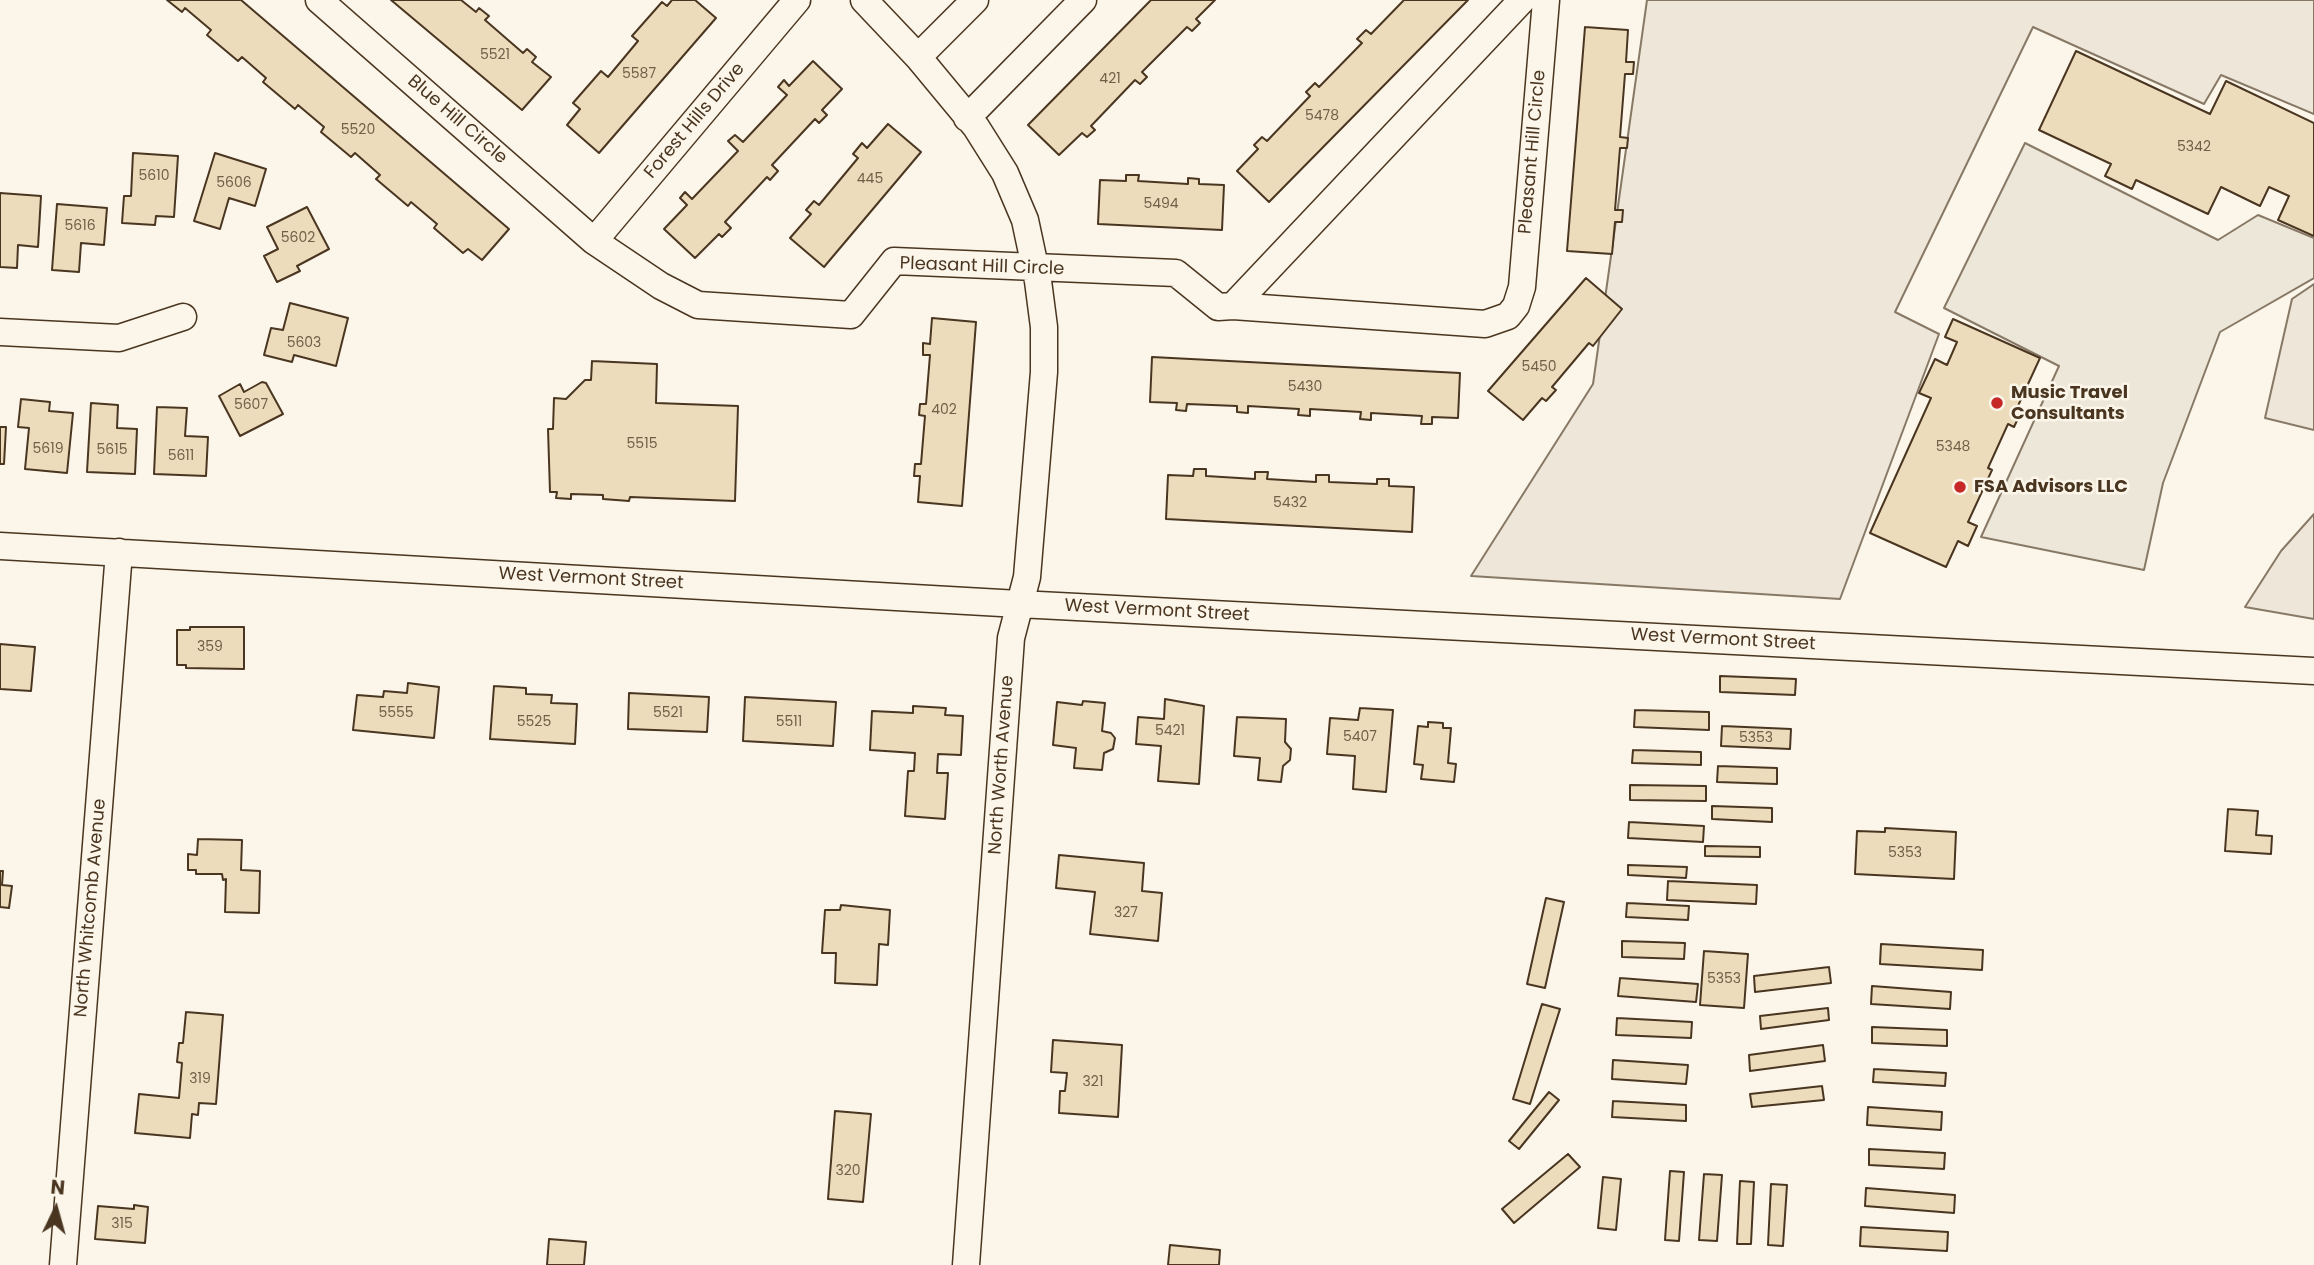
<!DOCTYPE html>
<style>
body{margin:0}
#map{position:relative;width:2314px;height:1265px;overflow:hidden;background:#fbf6e9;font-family:Poppins,sans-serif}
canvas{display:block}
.north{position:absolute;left:21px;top:1174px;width:70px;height:70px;-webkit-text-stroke:5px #fbf6e9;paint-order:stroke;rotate:5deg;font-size:19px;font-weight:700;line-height:28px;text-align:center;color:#4a3520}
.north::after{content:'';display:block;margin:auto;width:24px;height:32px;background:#4a3520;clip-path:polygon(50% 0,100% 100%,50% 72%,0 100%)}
</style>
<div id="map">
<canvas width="2314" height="1265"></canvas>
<div class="north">N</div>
</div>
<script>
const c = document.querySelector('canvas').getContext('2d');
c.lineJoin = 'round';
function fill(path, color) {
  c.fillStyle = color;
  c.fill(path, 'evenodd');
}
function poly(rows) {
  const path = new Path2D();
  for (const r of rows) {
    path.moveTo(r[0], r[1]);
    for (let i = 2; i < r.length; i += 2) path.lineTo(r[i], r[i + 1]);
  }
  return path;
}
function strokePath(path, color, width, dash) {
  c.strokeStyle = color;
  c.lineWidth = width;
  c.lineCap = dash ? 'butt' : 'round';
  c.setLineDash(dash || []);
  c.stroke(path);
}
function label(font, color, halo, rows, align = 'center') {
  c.font = font + ' Poppins,sans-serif';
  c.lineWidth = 5;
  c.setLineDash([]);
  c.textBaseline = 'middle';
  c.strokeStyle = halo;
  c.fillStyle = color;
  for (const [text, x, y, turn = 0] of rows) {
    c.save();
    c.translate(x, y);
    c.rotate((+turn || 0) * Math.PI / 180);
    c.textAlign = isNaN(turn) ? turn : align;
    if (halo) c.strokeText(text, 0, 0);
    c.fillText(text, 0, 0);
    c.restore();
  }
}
const green = poly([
 [1647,0,2314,0,2314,114,2221,75,2204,104,2033,27,1895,312,1939,334,1840,599,1471,576,1593,384,1647,0],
 [2314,284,2314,430,2265,418,2292,299,2314,284],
 [2314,514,2314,619,2245,607,2281,551,2314,514]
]);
const parking = poly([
 [2025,143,2218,240,2258,215,2314,238,2314,278,2220,332,2163,483,2144,570,1981,537,2059,366,1944,308,2025,143]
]);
const building = poly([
 [167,0,241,0,509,229,482,260,468,249,463,253,434,228,437,224,411,202,408,206,376,179,380,175,355,153,351,157,321,132,324,127,298,105,295,109,263,82,266,78,242,57,238,61,207,35,211,30,185,8,182,12,167,0],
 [391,0,461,0,476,12,479,8,489,16,485,20,523,53,527,49,536,57,532,62,551,77,522,110,391,0],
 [672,0,695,0,716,18,599,153,567,125,580,109,573,103,601,71,608,77,638,41,632,36,662,2,667,6,672,0],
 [1151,0,1215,0,1196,19,1200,23,1192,31,1187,27,1142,72,1147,77,1140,84,1135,80,1091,126,1095,130,1087,137,1082,133,1059,155,1028,125,1151,0],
 [1404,0,1468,0,1269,202,1237,171,1258,149,1254,145,1262,137,1267,141,1310,96,1306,92,1315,83,1319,87,1362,43,1357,39,1366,30,1371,34,1404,0],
 [1585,27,1628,30,1626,62,1634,62,1633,74,1625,74,1620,137,1628,138,1627,148,1620,148,1615,210,1623,210,1622,222,1615,222,1612,254,1567,251,1585,27],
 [2076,51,2210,114,2226,81,2314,123,2314,236,2278,220,2289,196,2269,187,2260,206,2221,187,2208,214,2136,180,2132,189,2105,176,2111,164,2039,130,2076,51],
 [813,61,842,89,822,110,827,115,819,123,815,119,772,165,778,171,770,180,767,177,725,222,731,228,722,237,719,234,695,258,664,229,687,205,680,198,685,192,692,199,738,151,728,141,735,135,743,142,787,95,778,87,784,80,789,86,813,61],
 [888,124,921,152,824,267,790,238,811,214,806,210,814,201,819,205,858,158,853,154,862,143,867,148,888,124],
 [133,153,178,156,174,217,156,216,155,225,122,223,124,196,131,196,133,153],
 [215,153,266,169,255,206,229,198,220,229,194,221,215,153],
 [1126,175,1139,175,1138,181,1188,184,1188,178,1199,179,1199,184,1224,185,1222,230,1098,224,1100,180,1126,181,1126,175],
 [0,193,41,196,38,247,18,245,17,268,0,267,0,193],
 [57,204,107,208,104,245,81,243,79,272,52,270,57,204],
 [307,207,329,249,297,266,300,271,277,282,264,256,278,249,267,227,307,207],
 [1586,278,1622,309,1593,346,1589,343,1552,387,1556,390,1546,401,1542,398,1523,420,1488,391,1586,278],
 [290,303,348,318,336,366,294,355,292,362,264,355,271,328,283,330,290,303],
 [932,318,976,322,962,506,918,502,920,476,914,476,915,464,921,464,925,416,919,415,920,404,926,404,930,355,923,355,923,343,930,344,932,318],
 [1953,319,2040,358,2017,408,2022,410,2014,427,2008,424,1988,468,1992,470,1968,522,1977,526,1968,546,1958,541,1946,567,1870,533,1931,398,1919,393,1935,359,1947,365,1957,342,1945,337,1953,319],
 [1152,357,1460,373,1458,418,1432,417,1432,424,1421,424,1422,416,1371,413,1371,420,1360,419,1361,412,1310,409,1310,416,1298,415,1299,409,1248,406,1248,413,1237,412,1237,406,1187,404,1186,411,1176,410,1177,403,1150,402,1152,357],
 [592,361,657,364,656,403,738,406,735,501,630,497,629,501,603,499,603,495,571,494,571,499,556,498,557,492,550,492,548,429,553,429,554,398,566,399,585,380,591,380,592,361],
 [262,382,266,383,283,414,240,436,219,396,240,384,244,392,262,382],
 [21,399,50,402,49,411,73,413,67,473,25,469,29,428,18,427,21,399],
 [91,403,118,405,117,428,137,429,135,474,87,472,91,403],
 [157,407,187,408,185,436,208,437,206,476,154,474,157,407],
 [0,427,6,427,4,464,0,464,0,427],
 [1194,469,1206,469,1206,476,1255,479,1255,472,1268,472,1267,479,1316,482,1316,475,1329,475,1329,482,1377,484,1377,479,1389,479,1389,486,1414,487,1412,532,1166,519,1168,475,1193,476,1194,469],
 [190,627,244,627,244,669,186,668,186,665,177,665,177,630,190,630,190,627],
 [0,644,35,647,31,691,0,689,0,644],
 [1720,676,1796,679,1795,695,1720,692,1720,676],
 [408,683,439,687,434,738,353,730,357,695,383,697,384,691,407,693,408,683],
 [494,686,526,688,526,694,552,695,551,703,577,704,575,744,490,739,494,686],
 [629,693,709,697,707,732,628,729,629,693],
 [745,697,836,702,833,746,743,741,745,697],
 [1165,699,1204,706,1199,784,1158,781,1161,746,1136,744,1138,717,1164,719,1165,699],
 [1083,701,1105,703,1102,731,1111,733,1115,738,1113,749,1104,753,1102,770,1074,768,1076,748,1053,745,1057,702,1082,705,1083,701],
 [913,706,946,708,945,715,963,716,961,755,938,754,937,773,948,773,945,819,905,816,908,771,914,771,915,753,870,750,872,711,913,713,913,706],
 [1360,708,1393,710,1386,792,1353,789,1355,756,1327,754,1330,718,1358,720,1360,708],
 [1635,710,1709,712,1709,730,1634,727,1635,710],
 [1237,717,1286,719,1285,742,1291,749,1290,760,1283,766,1281,782,1258,780,1260,758,1234,756,1237,717],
 [1428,722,1443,723,1443,728,1451,728,1448,763,1456,764,1454,782,1421,779,1423,765,1414,764,1418,726,1428,727,1428,722],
 [1722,726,1791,729,1790,749,1721,746,1722,726],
 [1633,750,1701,752,1701,765,1632,763,1633,750],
 [1718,766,1777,768,1777,784,1717,782,1718,766],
 [1630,785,1706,786,1706,801,1630,800,1630,785],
 [1712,806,1772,808,1772,822,1712,819,1712,806],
 [2228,809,2258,811,2256,835,2272,836,2271,854,2225,851,2228,809],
 [1629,822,1704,826,1703,842,1628,838,1629,822],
 [1885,828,1956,832,1954,879,1855,874,1857,831,1885,832,1885,828],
 [198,839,242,840,241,870,260,871,259,913,225,912,226,879,223,880,222,874,196,874,196,870,188,870,188,854,197,855,198,839],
 [1705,846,1760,847,1760,857,1705,856,1705,846],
 [1059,855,1144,863,1142,891,1162,893,1158,941,1090,934,1095,892,1056,888,1059,855],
 [1628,865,1687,867,1686,878,1628,875,1628,865],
 [0,871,3,871,2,885,12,886,9,908,0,907,0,871],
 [1668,881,1757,885,1756,904,1667,900,1668,881],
 [1546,898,1564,902,1545,988,1527,984,1546,898],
 [1627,903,1689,906,1688,920,1626,917,1627,903],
 [841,905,890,910,888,945,879,944,877,985,835,983,836,953,822,953,825,910,840,910,841,905],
 [1622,941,1685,943,1684,959,1622,957,1622,941],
 [1881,944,1983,950,1982,970,1880,964,1881,944],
 [1704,951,1748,954,1744,1008,1700,1005,1704,951],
 [1829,967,1831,983,1755,992,1754,976,1829,967],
 [1620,978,1698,984,1696,1002,1618,996,1620,978],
 [1872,986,1951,992,1950,1009,1871,1004,1872,986],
 [1542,1004,1560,1009,1530,1104,1513,1099,1542,1004],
 [1828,1008,1829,1020,1761,1029,1760,1016,1828,1008],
 [186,1012,223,1015,216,1104,199,1103,198,1115,192,1114,190,1138,135,1133,139,1094,179,1098,182,1063,177,1062,179,1043,183,1043,186,1012],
 [1617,1018,1692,1022,1691,1038,1616,1035,1617,1018],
 [1872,1027,1947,1030,1947,1046,1872,1043,1872,1027],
 [1053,1040,1122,1045,1118,1117,1059,1113,1060,1091,1065,1091,1067,1073,1051,1072,1053,1040],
 [1823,1045,1825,1061,1750,1071,1749,1055,1823,1045],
 [1613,1060,1688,1065,1686,1084,1612,1079,1613,1060],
 [1874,1069,1946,1073,1945,1086,1873,1082,1874,1069],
 [1822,1086,1824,1100,1752,1107,1750,1094,1822,1086],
 [1549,1092,1559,1100,1519,1149,1509,1141,1549,1092],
 [1613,1101,1686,1105,1686,1121,1612,1117,1613,1101],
 [1868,1107,1942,1112,1941,1130,1867,1125,1868,1107],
 [835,1111,871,1114,863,1202,828,1199,835,1111],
 [1869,1149,1945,1153,1944,1169,1869,1165,1869,1149],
 [1568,1154,1580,1167,1514,1223,1502,1209,1568,1154],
 [1670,1171,1684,1172,1679,1241,1665,1240,1670,1171],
 [1704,1174,1722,1175,1717,1241,1699,1240,1704,1174],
 [1603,1177,1621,1179,1616,1230,1598,1228,1603,1177],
 [1740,1181,1754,1182,1751,1244,1737,1244,1740,1181],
 [1771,1184,1787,1185,1783,1246,1768,1245,1771,1184],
 [1866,1188,1955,1195,1954,1213,1865,1206,1866,1188],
 [134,1205,148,1207,145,1243,95,1239,98,1206,134,1209,134,1205],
 [1861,1227,1948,1232,1947,1251,1860,1246,1861,1227],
 [549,1239,586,1242,584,1265,547,1265,549,1239],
 [1170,1245,1220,1250,1219,1265,1168,1265,1170,1245]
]);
const minor = poly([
 [319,0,594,241,661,286,698,305,851,315,894,261,1176,273,1218,307,1233,306,1522,0],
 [864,0,918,57,976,127,1005,173,1025,220,1038,281,1044,327,1044,372,1027,577,1011,638,966,1265],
 [918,57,975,0],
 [967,118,1083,0],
 [594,241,797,0],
 [1233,306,1485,324,1508,316,1516,306,1522,287,1546,0],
 [0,332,119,338,183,317],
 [0,546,1019,604,2314,671],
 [63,1265,119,552]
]);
const markers = [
 [1997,403,7,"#c62828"],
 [1960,487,7,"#c62828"]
];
const numberNames = [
 ["5521",495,55],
 ["5587",639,74],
 ["421",1110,79],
 ["5478",1322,116],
 ["5520",358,130],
 ["5342",2194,147],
 ["5610",154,176],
 ["445",870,179],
 ["5606",234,183],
 ["5494",1161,204],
 ["5616",80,226],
 ["5602",298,238],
 ["5603",304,343],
 ["5450",1539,367],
 ["5430",1305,387],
 ["5607",251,405],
 ["402",944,410],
 ["5515",642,444],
 ["5348",1953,447],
 ["5619",48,449],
 ["5615",112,450],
 ["5611",181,456],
 ["5432",1290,503],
 ["359",210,647],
 ["5555",396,713],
 ["5521",668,713],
 ["5525",534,722],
 ["5511",789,722],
 ["5421",1170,731],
 ["5407",1360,737],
 ["5353",1756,738],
 ["5353",1905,853],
 ["327",1126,913],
 ["5353",1724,979],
 ["319",200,1079],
 ["321",1093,1082],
 ["320",848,1171],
 ["315",122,1224]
];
const streetNames = [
 ["Blue Hill Circle",457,120,41],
 ["Forest Hills Drive",695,121,-50],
 ["Pleasant Hill Circle",1533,152,-85],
 ["Pleasant Hill Circle",982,267,2],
 ["West Vermont Street",591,579,3],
 ["West Vermont Street",1157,611,3],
 ["West Vermont Street",1723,640,3],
 ["North Worth Avenue",1002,765,-86],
 ["North Whitcomb Avenue",91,908,-85]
];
const poiNames = [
 ["Music Travel",2011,393],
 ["Consultants",2011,414],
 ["FSA Advisors LLC",1974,487]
];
fill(green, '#ede6d9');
strokePath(green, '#887966', 2);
fill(parking, '#ede7d9');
strokePath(parking, '#887966', 2);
fill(building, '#ecdcbc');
strokePath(building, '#4a3520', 2);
strokePath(minor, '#4a3520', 29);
strokePath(minor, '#fbf6e9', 26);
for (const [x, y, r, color] of markers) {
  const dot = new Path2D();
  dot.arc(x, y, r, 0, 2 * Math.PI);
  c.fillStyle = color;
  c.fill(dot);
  strokePath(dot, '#fbf6e9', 2.5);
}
label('14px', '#725f47', null, numberNames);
label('18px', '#4a3520', '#fbf6e9', streetNames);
label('bold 18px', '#4a3520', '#fbf6e9', poiNames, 'left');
</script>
